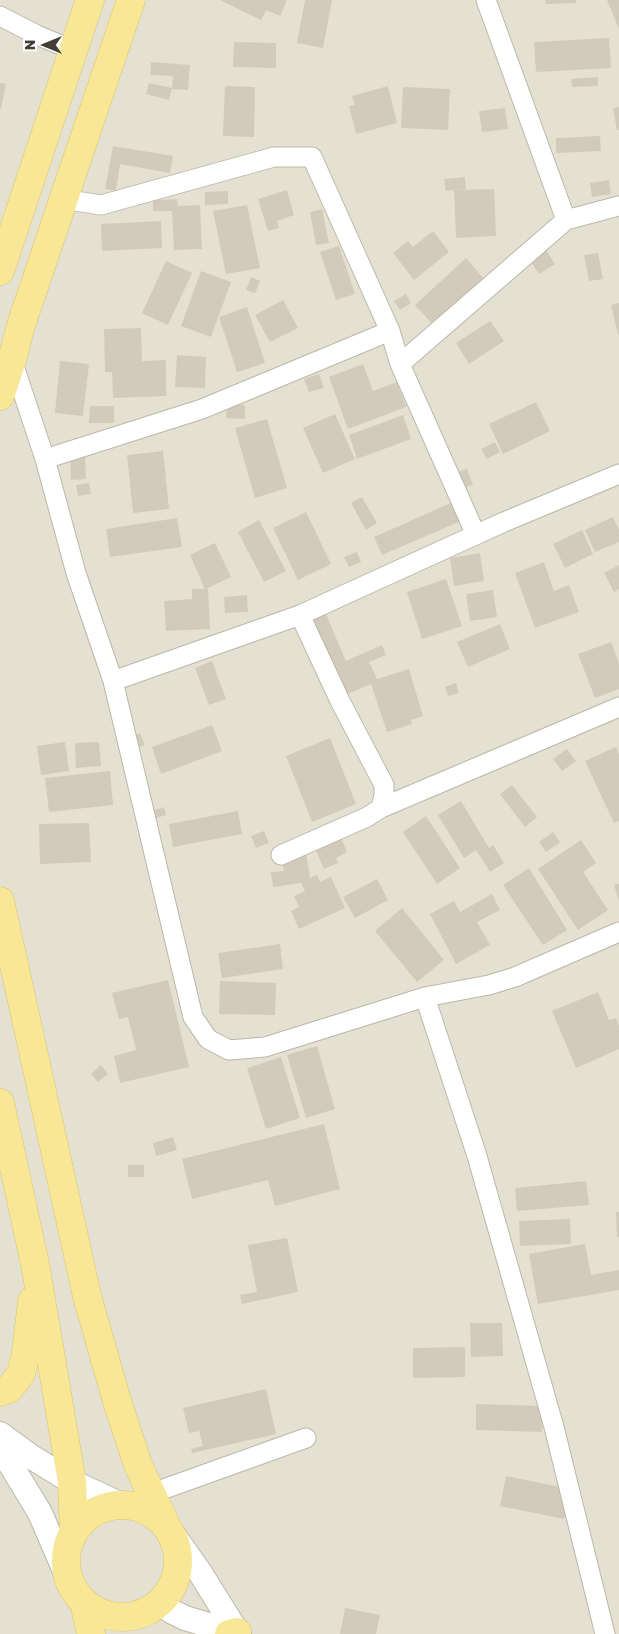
<!DOCTYPE html>
<style>
body{margin:0}
#map{position:relative;width:619px;height:1634px;overflow:hidden;background:#f1efe4;font-family:"Golos Text",sans-serif}
canvas{display:block}
.north{position:absolute;left:20px;top:20px;width:50px;height:50px;-webkit-text-stroke:4px #fff;paint-order:stroke;rotate:270deg;font-size:14px;font-weight:700;line-height:20px;text-align:center;color:#433f35}
.north::after{content:'';display:block;margin:auto;width:18px;height:22px;background:#433f35;clip-path:polygon(50% 0,100% 100%,50% 72%,0 100%)}
</style>
<div id="map">
<canvas width="619" height="1634"></canvas>
<div class="north">N</div>
</div>
<script>
const c = document.querySelector('canvas').getContext('2d');
c.lineJoin = 'round';
function fill(path, color) {
  c.fillStyle = color;
  c.fill(path, 'evenodd');
}
function poly(rows) {
  const path = new Path2D();
  for (const r of rows) {
    if (r.length === 3) {
      path.moveTo(r[0] + r[2], r[1]);
      path.arc(r[0], r[1], r[2], 0, 2 * Math.PI);
      continue;
    }
    path.moveTo(r[0], r[1]);
    for (let i = 2; i < r.length; i += 2) path.lineTo(r[i], r[i + 1]);
  }
  return path;
}
function strokePath(path, color, width, dash) {
  c.strokeStyle = color;
  c.lineWidth = width;
  c.lineCap = dash ? 'butt' : 'round';
  c.setLineDash(dash || []);
  c.stroke(path);
}
const residential = poly([
 [0,0,619,0,619,1634,0,1634]
]);
const building = poly([
 [220,0,287,0,280,16,266,10,261,20],
 [305,0,332,0,323,48,297,43],
 [545,0,576,0,576,3,546,4],
 [607,0,619,0,619,29],
 [609,38,611,68,536,72,534,42],
 [234,42,276,43,276,68,233,67],
 [151,62,190,65,188,90,172,89,173,76,150,75],
 [598,77,598,86,572,87,571,79],
 [0,83,6,84,1,109,0,109],
 [149,83,172,88,169,100,146,94],
 [225,86,255,87,254,137,223,136],
 [388,86,397,123,356,134,349,106,355,105,352,96],
 [403,87,450,89,448,130,401,128],
 [619,107,619,130,617,130,613,108],
 [505,108,508,129,482,132,479,111],
 [600,136,601,151,556,153,556,138],
 [113,146,173,156,170,173,120,164,116,191,105,189],
 [465,177,466,189,458,190,494,189,496,236,456,238,454,190,446,191,444,179],
 [609,180,611,194,592,197,590,183],
 [287,190,294,215,277,221,279,228,268,231,258,199],
 [228,191,228,204,205,205,205,192],
 [177,199,178,206,200,205,202,249,174,250,172,211,153,211,153,200],
 [247,205,260,268,226,274,213,211],
 [322,209,329,243,316,245,310,212],
 [161,221,162,248,102,251,101,224],
 [433,231,449,252,414,280,393,253,408,241,413,247],
 [339,246,355,294,336,300,320,252],
 [546,250,555,264,539,274,530,260],
 [598,253,603,279,589,281,584,255],
 [466,258,485,280,435,327,415,305],
 [166,261,192,273,168,325,142,313],
 [201,271,231,282,211,337,181,326],
 [251,277,260,281,255,293,246,290],
 [406,294,411,303,400,310,394,301],
 [283,300,298,328,270,342,255,315],
 [619,303,619,334,618,334,611,305],
 [247,307,265,363,237,372,219,317],
 [490,321,504,341,469,364,456,343],
 [141,328,142,361,166,360,166,396,113,398,112,372,105,372,104,329],
 [177,355,206,357,205,388,175,387],
 [60,361,89,364,83,416,55,413],
 [363,364,373,391,397,382,406,407,348,429,329,377],
 [319,374,324,388,309,392,304,379],
 [536,402,550,431,503,454,489,424],
 [227,404,245,405,245,419,226,418],
 [90,406,114,406,114,423,89,423],
 [335,414,355,459,323,473,303,428],
 [403,415,411,439,357,459,349,435],
 [267,419,287,488,255,498,235,428],
 [495,442,500,452,487,459,481,449],
 [163,451,169,509,133,513,127,455],
 [85,455,86,479,71,480,70,456],
 [467,469,473,485,463,488,457,472],
 [89,483,91,494,78,496,76,485],
 [362,497,377,523,366,530,351,503],
 [453,502,461,521,382,555,374,537],
 [306,512,331,564,298,580,273,528],
 [613,517,619,530,619,542,595,552,585,530],
 [177,518,182,547,110,557,106,529],
 [259,520,286,571,264,582,238,532],
 [582,530,593,554,565,568,553,544],
 [215,543,231,577,206,589,208,589,210,629,166,631,164,601,192,599,192,589,205,589,190,555],
 [357,552,361,562,349,567,344,557],
 [480,553,484,581,454,586,450,558],
 [544,562,554,591,569,585,579,612,535,628,515,573],
 [619,565,619,589,614,592,604,573],
 [446,579,462,626,422,639,407,592],
 [493,590,497,617,470,621,466,594],
 [247,595,248,612,225,613,224,597],
 [325,612,346,661,382,645,386,655,369,662,377,679,409,669,423,716,411,720,412,724,387,732,371,684,345,695,312,618],
 [500,624,510,649,468,667,457,642],
 [611,642,619,663,619,689,595,698,578,654],
 [212,661,226,699,209,705,195,668],
 [456,683,459,693,448,696,445,687],
 [212,725,222,751,161,774,152,747],
 [140,733,145,745,137,748,133,736],
 [330,738,356,804,312,822,286,756],
 [65,742,69,771,41,775,37,746],
 [99,742,101,766,76,768,75,743],
 [616,747,619,755,619,821,614,823,585,761],
 [567,749,576,761,562,771,553,759],
 [110,771,113,805,49,812,45,778],
 [512,785,537,817,525,827,500,794],
 [461,801,489,848,493,845,504,863,490,872,476,850,464,858,438,815],
 [164,807,166,815,150,820,148,812],
 [238,811,242,834,173,847,169,824],
 [426,816,460,868,437,884,403,832],
 [89,823,91,862,40,864,39,824],
 [264,831,269,843,256,848,251,836],
 [553,832,560,842,546,852,539,842],
 [339,833,347,852,336,858,338,863,324,869,313,844],
 [581,840,596,863,583,872,608,910,578,930,538,869],
 [306,852,310,878,317,875,320,882,331,877,345,908,299,929,291,911,299,907,294,896,305,891,301,883,273,887,271,872,284,871,281,856],
 [529,868,567,930,543,945,503,885],
 [377,879,388,900,355,918,343,897],
 [619,884,619,901,614,885],
 [492,894,500,910,477,922,490,945,456,964,430,914,454,901,460,912],
 [402,908,444,960,417,982,375,931],
 [280,944,283,969,222,978,218,953],
 [168,980,189,1067,120,1083,114,1056,136,1050,128,1017,119,1019,112,993],
 [220,981,276,983,275,1015,219,1014],
 [598,992,609,1020,616,1018,619,1026,619,1049,576,1068,552,1011],
 [317,1046,335,1109,306,1118,287,1055],
 [281,1057,300,1118,266,1129,247,1068],
 [101,1065,108,1074,98,1082,91,1074],
 [324,1124,340,1189,275,1206,268,1180,192,1199,182,1159],
 [173,1137,177,1150,156,1156,153,1143],
 [128,1165,144,1165,144,1177,128,1177],
 [586,1181,589,1205,517,1211,515,1188],
 [616,1212,619,1212,619,1237,617,1237],
 [570,1219,571,1244,520,1246,519,1221],
 [287,1238,298,1292,242,1304,240,1295,257,1292,248,1245],
 [585,1244,591,1275,619,1270,619,1290,538,1304,529,1254],
 [470,1323,502,1323,503,1356,471,1357],
 [465,1347,465,1377,413,1378,413,1348],
 [266,1389,276,1434,192,1453,191,1449,203,1446,199,1431,189,1433,183,1408],
 [476,1404,543,1406,542,1432,476,1430],
 [506,1476,570,1489,564,1519,500,1506],
 [345,1608,380,1615,376,1634,340,1634]
]);
const minor = poly([
 [486,0,566,220],
 [0,16,39,36,73,50],
 [63,199,101,205,274,157,312,157,390,331,400,364,476,535],
 [12,360,45,459,76,573,113,681,193,1017,208,1039,229,1050,265,1047,425,997,489,985,515,977,619,932],
 [400,364,566,220,619,206],
 [45,459,202,409,390,331],
 [113,681,300,615,504,522,619,474],
 [381,808,619,707],
 [281,855,367,817,381,808,384,795,384,785,340,701,300,615],
 [425,997,477,1156,554,1427,605,1634],
 [150,1494,306,1438]
]);
const tertiary = poly([
 [0,1434,30,1456,72,1482,124,1506],
 [0,1447,40,1513,68,1578],
 [172,1533,201,1574,237,1632],
 [160,1602,171,1611,185,1618,239,1634]
]);
const primary = poly([
 [0,271,90,0],
 [0,396,12,360,21,325,131,0],
 [0,901,87,1296,117,1401,138,1465,165,1523],
 [0,1103,35,1264,72,1482,74,1531],
 [0,1392,9,1389,21,1374,26,1353,32,1301],
 [122,1561,56],
 [84,1602,91,1634],
 [229,1634,237,1632]
]);
fill(residential, '#e4e1d3');
fill(building, '#d2cbbb');
strokePath(minor, '#bcb7a8', 21);
strokePath(tertiary, '#bcb7a8', 26);
strokePath(primary, '#dbc668', 29);
strokePath(minor, '#fff', 19);
strokePath(tertiary, '#fff', 24);
strokePath(primary, '#f7e797', 28);
</script>
